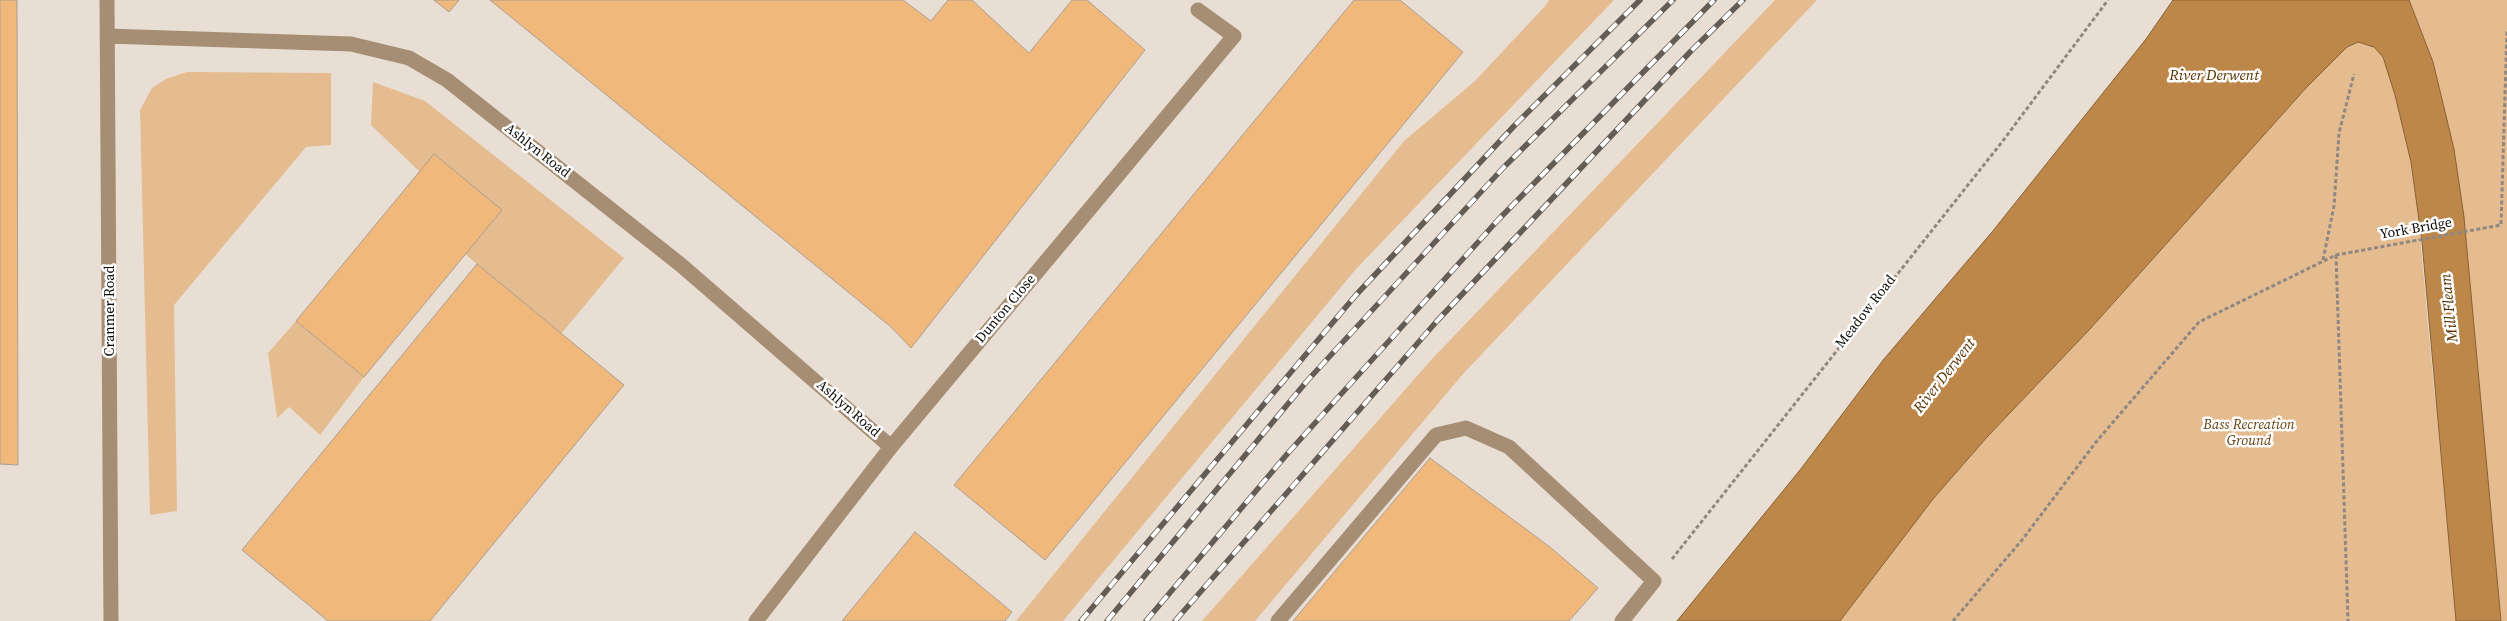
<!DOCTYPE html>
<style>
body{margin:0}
canvas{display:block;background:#e9ded3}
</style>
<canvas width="2507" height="621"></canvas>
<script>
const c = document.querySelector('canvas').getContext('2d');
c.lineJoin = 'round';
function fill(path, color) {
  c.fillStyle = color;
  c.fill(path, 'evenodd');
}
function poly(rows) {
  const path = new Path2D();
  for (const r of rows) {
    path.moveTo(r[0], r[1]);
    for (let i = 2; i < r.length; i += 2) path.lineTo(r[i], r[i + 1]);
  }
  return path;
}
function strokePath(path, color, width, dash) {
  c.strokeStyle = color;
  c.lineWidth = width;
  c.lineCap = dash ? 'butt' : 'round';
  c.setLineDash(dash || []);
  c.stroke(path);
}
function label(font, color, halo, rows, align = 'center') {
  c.font = font + ' "Source Serif 4",serif';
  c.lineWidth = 5;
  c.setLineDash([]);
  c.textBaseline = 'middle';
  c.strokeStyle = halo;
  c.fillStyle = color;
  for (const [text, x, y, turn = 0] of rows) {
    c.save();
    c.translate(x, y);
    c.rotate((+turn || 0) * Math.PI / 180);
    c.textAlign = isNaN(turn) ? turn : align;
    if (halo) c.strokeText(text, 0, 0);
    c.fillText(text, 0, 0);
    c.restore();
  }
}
const green = poly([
 [1549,0,1614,0,1356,269,1063,621,1016,621,1404,141,1475,81,1546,5],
 [1775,0,1817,0,1463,374,1255,621,1202,621,1432,359],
 [2402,0,2507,0,2507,621,1840,621,1933,499,1988,436,2090,329,2306,88,2347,47],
 [2427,205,2436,411,2419,225],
 [187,72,331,73,331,145,306,147,174,305,177,511,150,515,140,110,152,88,166,79],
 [373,82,425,101,624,258,561,334,465,254,501,210,434,154,420,172,371,125],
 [296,321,364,377,320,435,289,407,277,418,268,353]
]);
const water = poly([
 [2173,0,2409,0,2433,62,2454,149,2464,217,2501,621,2456,621,2422,242,2411,162,2395,95,2383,57,2374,47,2358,42,2347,47,2306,88,2090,329,1988,436,1933,499,1840,621,1677,621,1800,470,1884,359,1992,232,2146,39,2173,0]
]);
const building = poly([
 [0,0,17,0,18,465,0,464,0,0],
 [434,0,459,0,449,12,434,0],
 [490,0,903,0,931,21,948,0,972,0,1029,53,1072,0,1087,0,1145,50,911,348,891,327,490,0],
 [1354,0,1400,0,1463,52,1045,560,954,485,1354,0],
 [434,154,502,210,364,377,296,321,434,154],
 [477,264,624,385,430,621,328,621,242,550,477,264],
 [1430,458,1550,547,1598,588,1569,621,1293,621,1430,458],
 [915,532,1012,612,1005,621,842,621,915,532]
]);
const path = poly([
 [2336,255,2348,621],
 [2323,260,2334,206,2339,133,2354,74],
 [1672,559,2002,142,2108,0],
 [1953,621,2022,540,2096,442,2199,322,2336,255,2501,225,2507,30]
]);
const minor = poly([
 [107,0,111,621],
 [107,36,351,44,409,58,447,80,681,265,891,447],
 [756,621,891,447,1234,36,1198,10],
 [1278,621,1436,435,1466,428,1509,447,1654,581,1622,621]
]);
const rail = poly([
 [1081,621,1356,295,1515,125,1640,0],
 [1107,621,1307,381,1504,167,1673,0],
 [1146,621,1288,453,1498,220,1714,0],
 [1175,621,1437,321,1691,51,1743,0]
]);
const streetNames = [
 ["Ashlyn Road",537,151,38],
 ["York Bridge",2416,229,-10],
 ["Dunton Close",1006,309,-50],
 ["Cranmer Road",110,311,-90],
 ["Meadow Road",1866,312,-52],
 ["Ashlyn Road",848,409,41]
];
const parkNames = [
 ["Bass Recreation",2249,425],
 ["Ground",2249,441]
];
const waterNames = [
 ["River Derwent",2214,76],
 ["Mill Fleam",2450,308,-96],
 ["River Derwent",1945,376,-52]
];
fill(green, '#e5bc90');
fill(water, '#bc8749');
strokePath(water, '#886235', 1);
fill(building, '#f0b87a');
strokePath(building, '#aa9f94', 1);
strokePath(path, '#908880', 3, [4, 2.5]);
strokePath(minor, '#a58e74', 15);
strokePath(rail, '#635d56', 5.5);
strokePath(rail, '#fff', 4, [11]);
label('14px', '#0e0b07', '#fff', streetNames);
label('italic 14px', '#644010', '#fff', parkNames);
label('italic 15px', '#563200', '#fff', waterNames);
</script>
